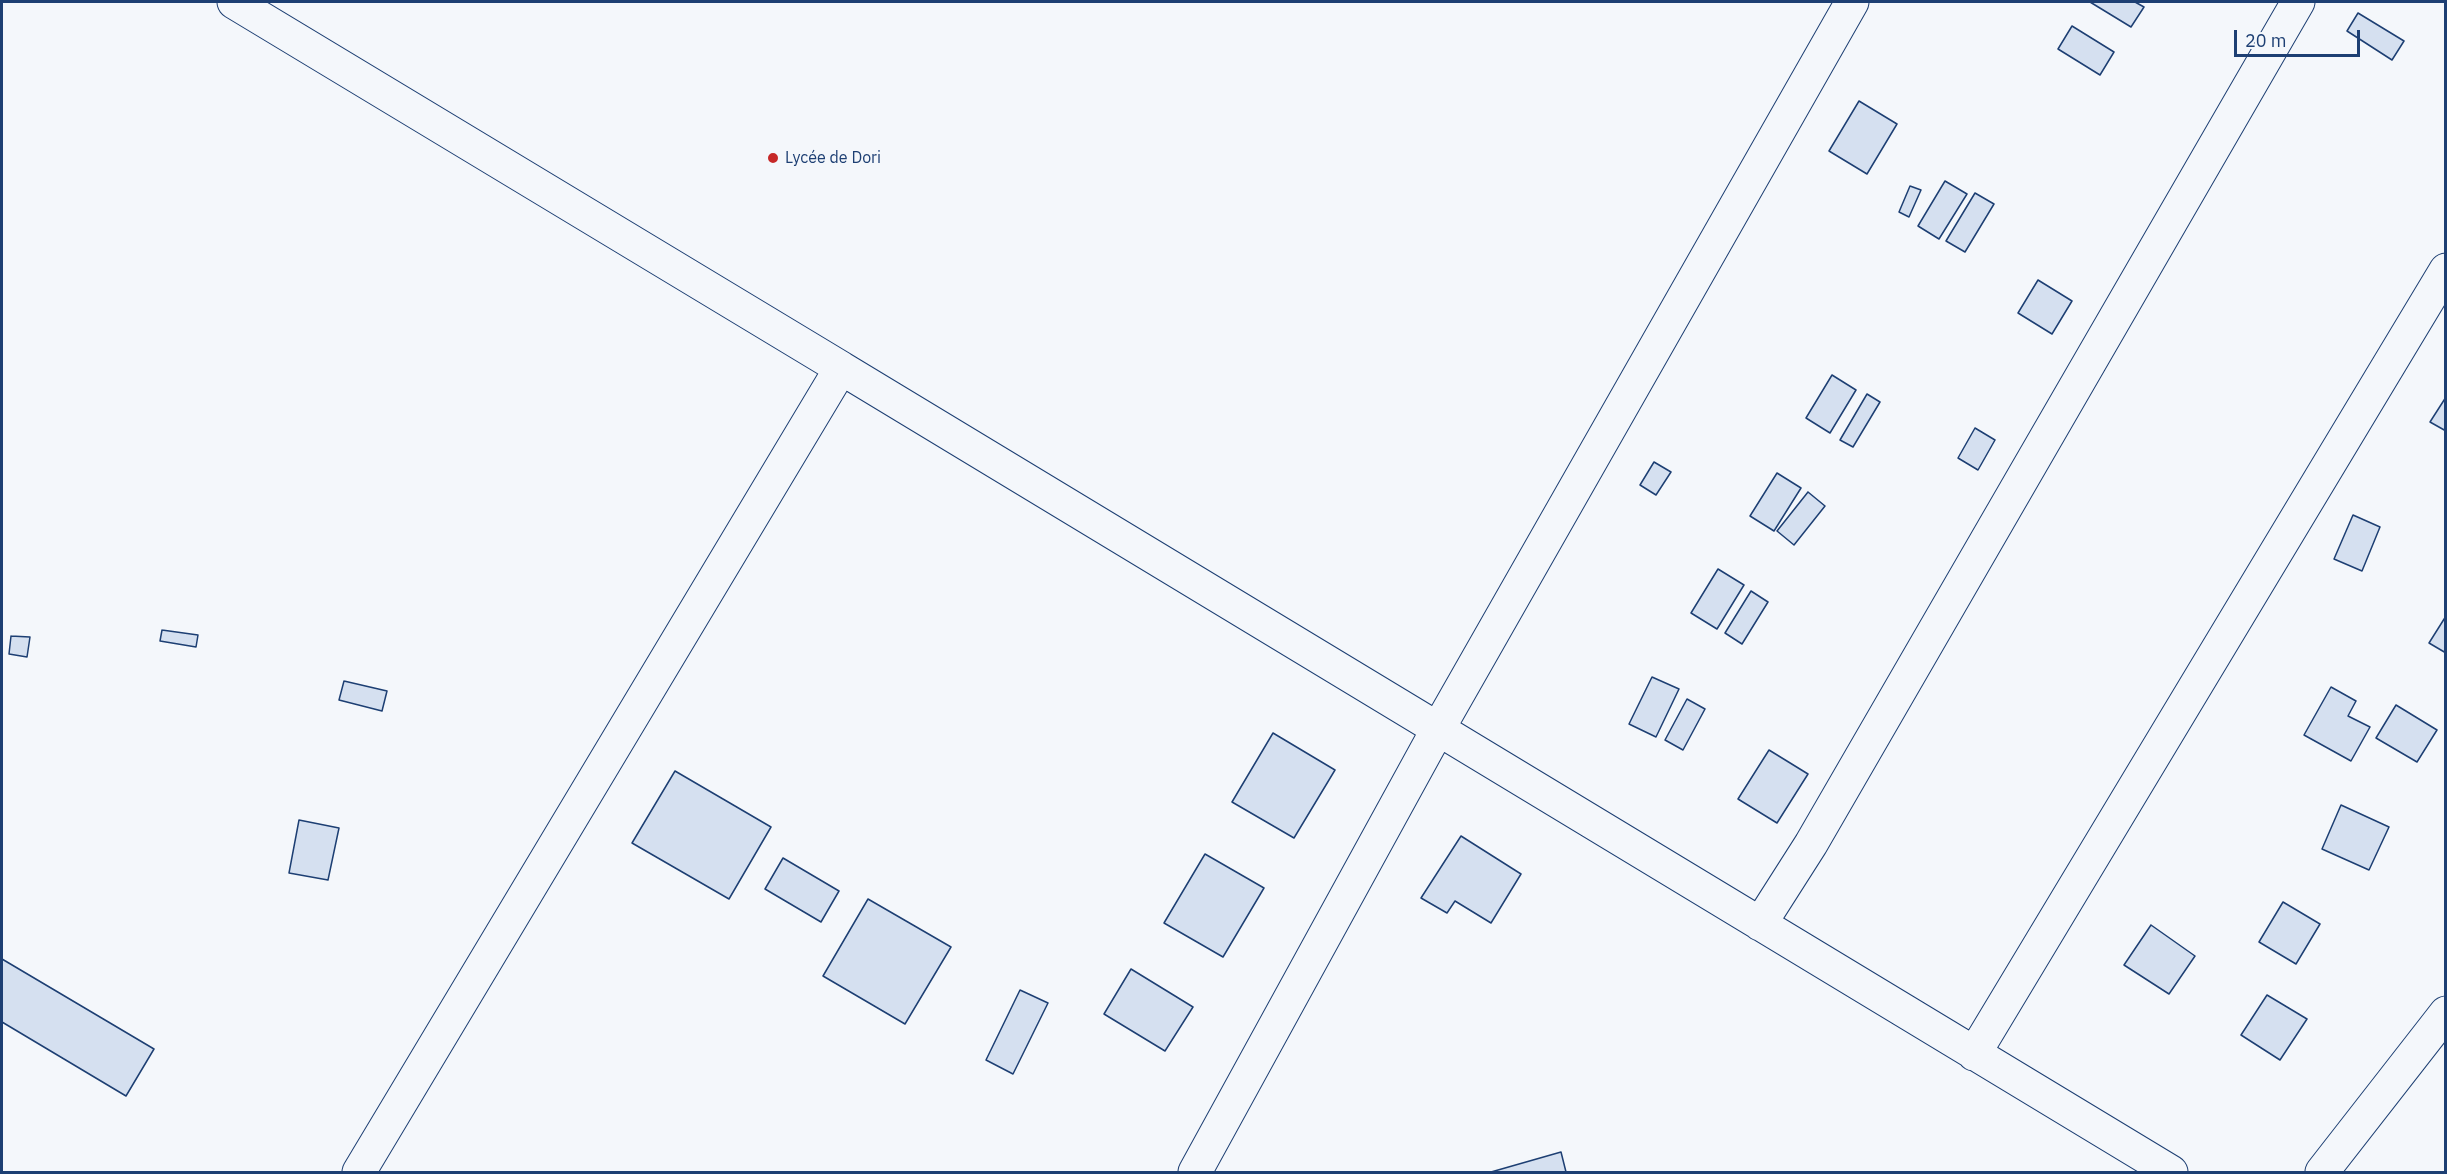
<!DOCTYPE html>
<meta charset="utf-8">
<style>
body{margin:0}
#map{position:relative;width:2447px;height:1174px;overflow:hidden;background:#f4f7fb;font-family:"IBM Plex Sans",sans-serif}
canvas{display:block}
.frame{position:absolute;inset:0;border:3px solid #1d3f73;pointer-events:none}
.scale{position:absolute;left:2234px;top:30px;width:126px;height:27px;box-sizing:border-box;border:3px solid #1d3f73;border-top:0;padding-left:8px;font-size:18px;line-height:21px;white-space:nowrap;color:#1d3f73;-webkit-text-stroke:4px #f4f7fb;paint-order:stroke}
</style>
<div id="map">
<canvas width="2447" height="1174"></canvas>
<div class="frame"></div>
<div class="scale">20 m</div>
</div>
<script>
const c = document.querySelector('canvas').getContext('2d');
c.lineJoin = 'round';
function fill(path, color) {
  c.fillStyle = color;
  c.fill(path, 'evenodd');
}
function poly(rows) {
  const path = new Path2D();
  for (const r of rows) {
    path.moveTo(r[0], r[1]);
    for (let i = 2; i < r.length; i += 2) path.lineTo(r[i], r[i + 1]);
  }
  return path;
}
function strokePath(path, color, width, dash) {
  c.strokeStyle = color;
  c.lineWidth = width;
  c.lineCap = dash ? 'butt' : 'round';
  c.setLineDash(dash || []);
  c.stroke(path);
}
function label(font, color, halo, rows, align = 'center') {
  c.font = font + ' "IBM Plex Sans",sans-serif';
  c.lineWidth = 4.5;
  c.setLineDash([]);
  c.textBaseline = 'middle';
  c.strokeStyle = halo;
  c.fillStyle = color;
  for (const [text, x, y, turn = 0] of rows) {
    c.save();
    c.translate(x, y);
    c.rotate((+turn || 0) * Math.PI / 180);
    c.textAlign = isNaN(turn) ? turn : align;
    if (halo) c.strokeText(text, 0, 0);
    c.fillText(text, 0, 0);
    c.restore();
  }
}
const building = poly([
 [2090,2,2135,2,2144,7,2131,27,2090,2],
 [2358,13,2404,41,2392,60,2347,31,2358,13],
 [2072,26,2114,52,2100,75,2058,49,2072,26],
 [1859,101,1897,124,1867,174,1829,151,1859,101],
 [1945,181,1967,194,1939,239,1918,226,1945,181],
 [1910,186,1921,190,1909,217,1899,212,1910,186],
 [1975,193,1994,204,1965,252,1946,241,1975,193],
 [2038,280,2072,301,2052,334,2018,313,2038,280],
 [1832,375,1856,390,1830,433,1806,418,1832,375],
 [1867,394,1880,402,1853,447,1840,440,1867,394],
 [2446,397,2446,431,2430,422,2446,397],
 [1975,428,1995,440,1978,470,1958,458,1975,428],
 [1654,462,1671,472,1656,495,1640,485,1654,462],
 [1777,473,1801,488,1774,531,1750,516,1777,473],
 [1808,492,1825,506,1794,545,1777,531,1808,492],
 [2353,515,2380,527,2362,571,2334,559,2353,515],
 [1718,569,1744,585,1717,629,1691,613,1718,569],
 [1751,591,1768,602,1742,644,1725,633,1751,591],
 [2446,616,2446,653,2429,643,2446,616],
 [162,630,198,635,196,647,160,641,162,630],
 [11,636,30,637,27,657,9,654,11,636],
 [1652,677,1679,689,1656,737,1629,724,1652,677],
 [344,681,387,691,382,711,339,700,344,681],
 [2331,687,2356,701,2348,716,2370,727,2351,761,2304,735,2331,687],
 [1687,699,1705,709,1683,750,1665,740,1687,699],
 [2396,705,2437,730,2417,762,2376,738,2396,705],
 [1273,733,1335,770,1294,838,1232,802,1273,733],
 [1769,750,1808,774,1777,823,1738,799,1769,750],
 [675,771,771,827,729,899,632,843,675,771],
 [2341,805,2389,827,2369,870,2322,849,2341,805],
 [299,820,339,828,328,880,289,873,299,820],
 [1461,836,1521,874,1491,923,1455,901,1447,913,1421,898,1461,836],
 [1205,854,1264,888,1223,957,1164,923,1205,854],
 [783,858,839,891,821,922,765,889,783,858],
 [868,899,951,947,905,1024,823,976,868,899],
 [2283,902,2320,924,2296,964,2259,942,2283,902],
 [2151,925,2195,956,2169,994,2124,965,2151,925],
 [2,959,154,1049,126,1096,2,1022,2,959],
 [1131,969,1193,1007,1165,1051,1104,1014,1131,969],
 [1020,990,1048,1003,1013,1074,986,1060,1020,990],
 [2267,995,2307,1019,2280,1060,2241,1035,2267,995],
 [1561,1152,1566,1172,1491,1172,1561,1152]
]);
const street = poly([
 [234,2,841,368],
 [1760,924,1811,844,2298,2],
 [1974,1054,2446,270],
 [359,1172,841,368,2171,1172],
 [1195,1172,1438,729,1852,2],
 [2322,1172,2446,1013]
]);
const markers = [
 [773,158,6,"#c62828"]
];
const poiNames = [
 ["Lycée de Dori",785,158]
];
fill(building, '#d5e0f0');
strokePath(building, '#1d3f73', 1.5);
strokePath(street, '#1d3f73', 35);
strokePath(street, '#f4f7fb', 33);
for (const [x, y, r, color] of markers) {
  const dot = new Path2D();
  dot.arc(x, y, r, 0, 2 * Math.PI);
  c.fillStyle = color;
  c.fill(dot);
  strokePath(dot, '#f4f7fb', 2);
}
label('16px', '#1d3f73', '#f4f7fb', poiNames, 'left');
</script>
